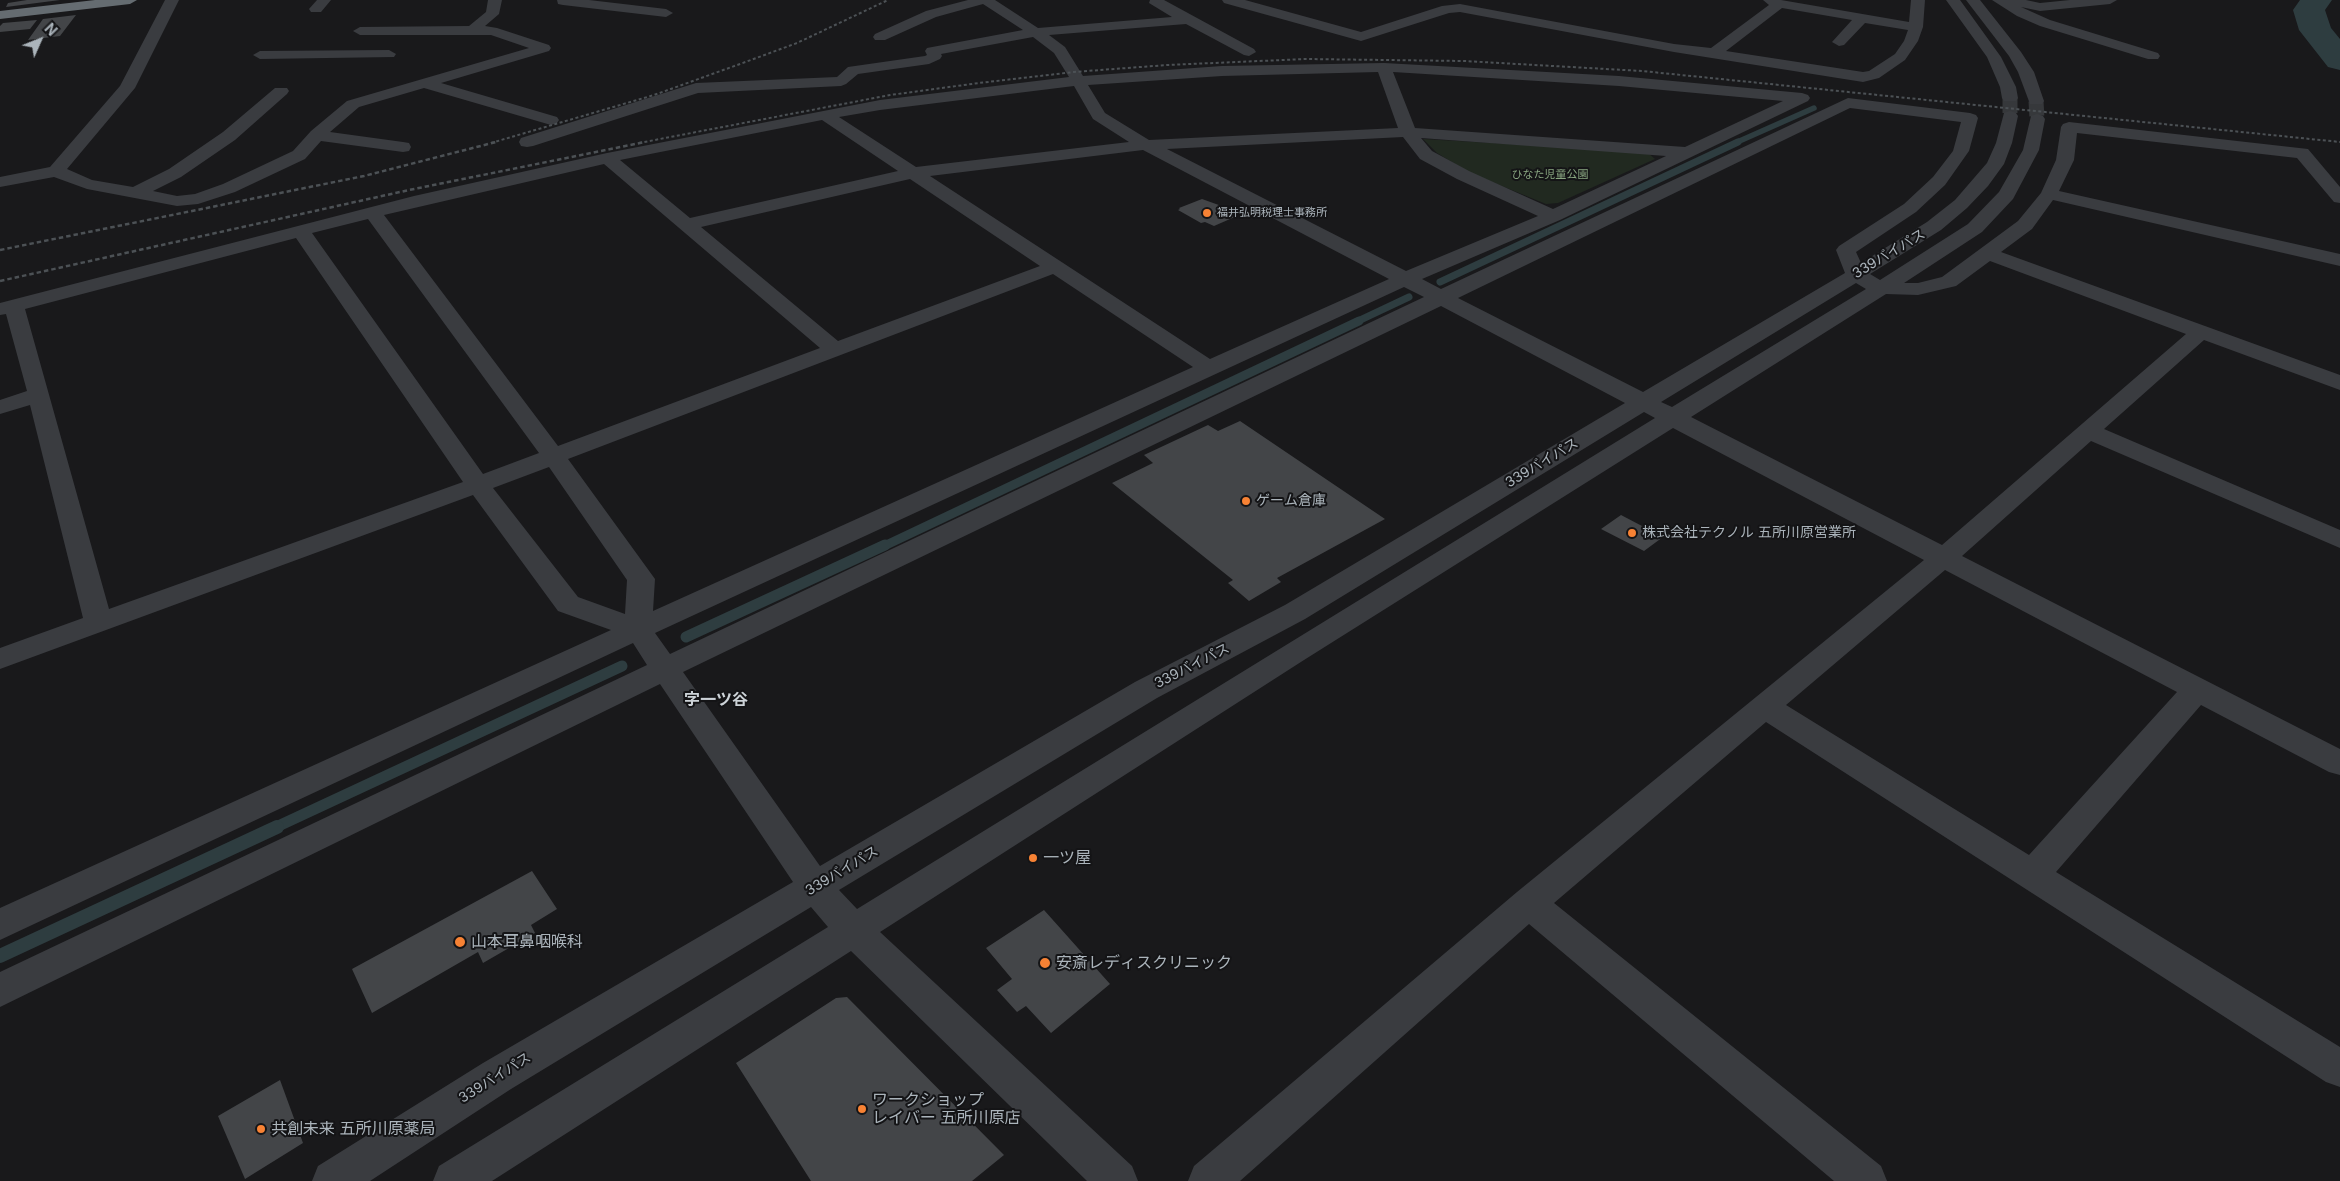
<!DOCTYPE html>
<meta charset="utf-8">
<style>
body{margin:0}
#map{position:relative;width:2340px;height:1181px;overflow:hidden;background:#19191b;font-family:Inter,sans-serif}
canvas{display:block}
.north{position:absolute;left:15px;top:15px;width:50px;height:50px;-webkit-text-stroke:4px #141416;paint-order:stroke;rotate:46deg;font-size:14px;font-weight:700;line-height:20px;text-align:center;color:#abb4bb}
.north::after{content:'';display:block;margin:auto;width:18px;height:22px;background:#abb4bb;clip-path:polygon(50% 0,100% 100%,50% 72%,0 100%)}
</style>
<div id="map">
<canvas width="2340" height="1181"></canvas>
<div class="north">N</div>
</div>
<script>
const c = document.querySelector('canvas').getContext('2d');
c.lineJoin = 'round';
function fill(path, color) {
  c.fillStyle = color;
  c.fill(path, 'evenodd');
}
function poly(rows) {
  const path = new Path2D();
  for (const r of rows) {
    path.moveTo(r[0], r[1]);
    for (let i = 2; i < r.length; i += 2) path.lineTo(r[i], r[i + 1]);
  }
  return path;
}
function strokePath(path, color, width, dash) {
  c.strokeStyle = color;
  c.lineWidth = width;
  c.lineCap = dash ? 'butt' : 'round';
  c.setLineDash(dash || []);
  c.stroke(path);
}
function label(font, color, halo, rows, align = 'center') {
  c.font = font + ' Inter,"Noto Sans JP",sans-serif';
  c.lineWidth = 4;
  c.setLineDash([]);
  c.textBaseline = 'middle';
  c.strokeStyle = halo;
  c.fillStyle = color;
  for (const [text, x, y, turn = 0] of rows) {
    c.save();
    c.translate(x, y);
    c.rotate((+turn || 0) * Math.PI / 180);
    c.textAlign = isNaN(turn) ? turn : align;
    if (halo) c.strokeText(text, 0, 0);
    c.fillText(text, 0, 0);
    c.restore();
  }
}
const green = poly([
 [1423,139,1647,152,1655,159,1558,203,1546,204,1470,173,1437,153]
]);
const streamFar4 = poly([
 [1735,143,1814,108]
]);
const streamFar3 = poly([
 [1440,282,1738,142],
 [1356,322,1409,297]
]);
const streamFar2 = poly([
 [882,547,1359,321]
]);
const streamFar1 = poly([
 [686,637,885,545],
 [274,828,622,666]
]);
const stream = poly([
 [0,956,277,827]
]);
const river = poly([
 [2300,0,2332,0,2325,10,2331,28,2340,39,2340,70,2328,67,2299,30,2293,10,2300,0]
]);
const building = poly([
 [27,0,60,0,6,7,8,3],
 [76,15,60,36,28,40,43,19],
 [37,20,30,29,0,32,0,26,3,23],
 [1202,199,1230,209,1226,211,1237,216,1214,226,1205,222,1201,223,1178,210,1180,209,1179,208],
 [1240,421,1385,519,1277,578,1281,582,1249,601,1228,583,1233,580,1112,483,1153,463,1144,455,1208,425,1218,431],
 [1621,515,1663,537,1644,551,1601,529],
 [532,871,557,909,531,925,535,933,483,963,478,952,372,1013,352,969],
 [1044,910,1110,984,1051,1033,1026,1006,1017,1012,997,990,1012,979,986,948],
 [847,997,1004,1155,972,1181,811,1181,736,1063,836,998],
 [280,1080,303,1143,245,1179,218,1116]
]);
const minorTunnel = poly([
 [2010,98,2010,116],
 [2036,101,2037,119]
]);
const minor = poly([
 [165,0,179,0,135,88,67,169,92,180,133,187,169,169,223,132,275,88,287,88,289,91,287,94,235,140,181,177,153,191,177,196,195,194,223,184,293,151,311,131,347,101,529,48,491,35,360,35,353,31,360,27,469,26,486,12,488,0,502,0,499,14,485,26,497,28,549,45,551,48,549,51,441,83,557,117,559,120,557,123,551,125,424,88,359,107,330,132,403,142,409,143,411,147,409,151,403,152,321,141,305,159,235,192,198,204,177,206,87,189,54,177,0,187,0,177,50,167,120,86,165,0],
 [317,0,331,0,321,12,311,12,309,9,317,0],
 [557,0,589,0,666,9,673,13,666,17,563,5,558,4,557,0],
 [968,0,995,0,1038,28,1172,17,1149,3,1150,0,1164,0,1254,49,1256,52,1249,56,1244,55,1186,24,1049,35,1065,47,1083,76,1222,66,1384,63,1619,76,1802,93,1808,95,1810,98,1808,101,1560,220,1422,279,1441,289,1848,98,1970,113,1976,115,1978,118,1969,151,1945,185,1916,212,1856,252,1861,263,1927,222,1955,200,1987,163,1996,143,2004,113,2010,111,2016,113,2018,116,2012,143,2004,164,1988,186,1967,208,1941,230,1870,274,1880,280,1968,224,1999,192,2023,150,2031,116,2037,114,2043,116,2045,119,2039,150,2013,199,1982,232,1904,283,1918,283,1942,277,2018,221,2041,193,2056,160,2061,127,2063,124,2069,122,2308,149,2340,187,2340,203,2334,202,2297,158,2077,133,2074,160,2059,191,2340,254,2340,266,2053,200,2032,229,2001,252,2340,375,2340,390,2204,340,2104,429,2340,530,2340,548,2091,441,1962,556,2340,749,2340,775,2329,772,2201,705,2056,872,2340,1047,2340,1087,2326,1082,1766,722,1554,903,1881,1166,1887,1181,1834,1181,1529,924,1240,1181,1188,1181,1194,1166,1517,892,1924,560,1673,428,1304,660,880,932,1132,1166,1138,1181,1087,1181,851,951,492,1181,433,1181,439,1166,828,927,811,907,511,1089,370,1181,312,1181,318,1166,483,1063,793,882,660,684,0,1007,0,972,647,665,633,643,0,940,0,908,611,630,558,611,473,495,0,669,0,648,83,618,30,405,0,414,0,400,27,391,6,314,0,315,0,303,414,196,607,153,880,100,1069,77,1054,53,1033,37,941,54,942,56,940,59,929,64,858,74,846,84,841,86,698,93,533,146,527,147,521,146,519,142,521,138,696,83,837,77,848,67,925,56,927,55,925,51,927,48,1023,30,983,4,936,17,885,40,875,40,873,37,875,34,926,11,968,0],
 [1378,72,1398,128,1149,140,1105,113,1088,85,1222,76,1378,72],
 [1393,72,1619,86,1783,101,1685,147,1415,128,1393,72],
 [1074,86,1093,119,1129,142,916,167,839,117,880,110,1074,86],
 [1850,108,1961,122,1953,151,1933,177,1904,204,1839,246,1836,250,1845,273,1643,392,1458,298,1850,108],
 [822,120,898,171,690,218,620,160,822,120],
 [1403,137,1420,159,1457,179,1538,216,1406,271,1167,149,1403,137],
 [1421,138,1666,156,1553,209,1469,171,1432,151,1421,138],
 [1143,150,1389,279,1210,359,930,176,1143,150],
 [604,164,820,348,558,446,384,215,604,164],
 [910,179,1040,266,838,341,701,227,910,179],
 [368,219,539,453,483,474,312,233,368,219],
 [296,238,463,482,109,609,25,309,296,238],
 [1990,261,2186,334,1942,545,1691,417,1886,294,1918,295,1956,286,1990,261],
 [1053,274,1193,367,653,611,655,579,568,459,1053,274],
 [1856,283,1866,289,1672,407,1661,402,1856,283],
 [1404,287,1424,297,670,654,655,633,1404,287],
 [1441,306,1625,403,1285,605,1135,682,820,866,683,672,1441,306],
 [1644,412,1655,418,857,909,839,890,1157,698,1305,619,1644,412],
 [549,467,627,580,625,614,578,597,493,488,549,467],
 [1945,570,2177,692,2029,855,1786,705,1945,570],
 [1222,0,1245,0,1361,32,1442,6,1460,4,1674,44,1711,48,1769,5,1763,0,1781,0,1909,22,1911,0,1925,0,1923,27,1918,41,1905,60,1879,78,1863,82,1674,52,1460,12,1449,13,1361,41,1224,3,1222,0],
 [1782,8,1852,20,1832,42,1839,46,1844,45,1865,23,1908,30,1904,41,1895,54,1869,71,1863,72,1726,51,1782,8],
 [1946,0,1960,0,2001,57,2016,87,2018,98,2016,101,2004,101,2002,98,2000,87,1987,57,1946,0],
 [1966,0,1980,0,2021,52,2034,72,2044,101,2042,104,2030,104,2018,72,2009,56,1966,0],
 [1992,0,2026,0,2040,3,2070,0,2117,0,2110,4,2040,11,2021,7,2050,20,2158,53,2160,56,2158,59,2148,59,2040,26,2017,16,1992,0],
 [389,50,396,54,394,57,260,59,253,55,260,51,389,50]
]);
const highway = poly([
 [95,0,137,0,130,4,0,19,0,11,95,0]
]);
const railFar1 = poly([
 [491,143,654,95,740,64,797,43,888,0],
 [639,143,890,95,979,83,1074,72,1167,65,1306,59,1464,61,1642,71,2340,142]
]);
const rail = poly([
 [0,250,364,176,496,142],
 [0,281,409,190,645,142]
]);
const markers = [
 [1207,213,5,"#f78234"],
 [1246,501,5,"#f78234"],
 [1632,533,5,"#f78234"],
 [1033,858,5,"#f78234"],
 [460,942,6,"#f78234"],
 [1045,963,6,"#f78234"],
 [862,1109,5,"#f78234"],
 [261,1129,5,"#f78234"]
];
const farParknames = [
 ["ひなた児童公園",1550,175]
];
const farPoinames = [
 ["福井弘明税理士事務所",1217,213]
];
const streetNames = [
 ["339バイパス",1889,254,-31],
 ["339バイパス",1542,463,-31],
 ["339バイパス",1192,666,-27],
 ["339バイパス",842,871,-31],
 ["339バイパス",495,1078,-32]
];
const poiNames = [
 ["ゲーム倉庫",1256,501],
 ["株式会社テクノル 五所川原営業所",1642,533]
];
const quarterNames = [
 ["字一ツ谷",716,700]
];
const nearPoinames = [
 ["一ツ屋",1043,858],
 ["山本耳鼻咽喉科",471,942],
 ["安斎レディスクリニック",1056,963],
 ["ワークショップ",872,1100],
 ["レイバー 五所川原店",872,1118],
 ["共創未来 五所川原薬局",271,1129]
];
fill(green, '#212920');
strokePath(streamFar4, '#2e3d40', 5.5);
strokePath(streamFar3, '#2e3d40', 7);
strokePath(streamFar2, '#2e3d40', 9);
strokePath(streamFar1, '#2e3d40', 11);
strokePath(stream, '#2e3d40', 14);
fill(river, '#2e3d40');
fill(building, '#434548');
strokePath(minorTunnel, '#36383b', 15, [15, 8]);
fill(minor, '#3a3c40');
fill(highway, '#656c71');
strokePath(railFar1, '#4c5155', 2, [3, 2.5]);
strokePath(rail, '#4c5155', 2.5, [4.5, 3]);
for (const [x, y, r, color] of markers) {
  const dot = new Path2D();
  dot.arc(x, y, r, 0, 2 * Math.PI);
  c.fillStyle = color;
  c.fill(dot);
  strokePath(dot, '#141416', 2);
}
label('11px', '#89a681', '#141416', farParknames);
label('11px', '#abb4bb', '#141416', farPoinames, 'left');
label('14px', '#abb4bb', '#141416', streetNames);
label('14px', '#abb4bb', '#141416', poiNames, 'left');
label('bold 16px', '#ccd2d7', '#141416', quarterNames);
label('16px', '#abb4bb', '#141416', nearPoinames, 'left');
</script>
